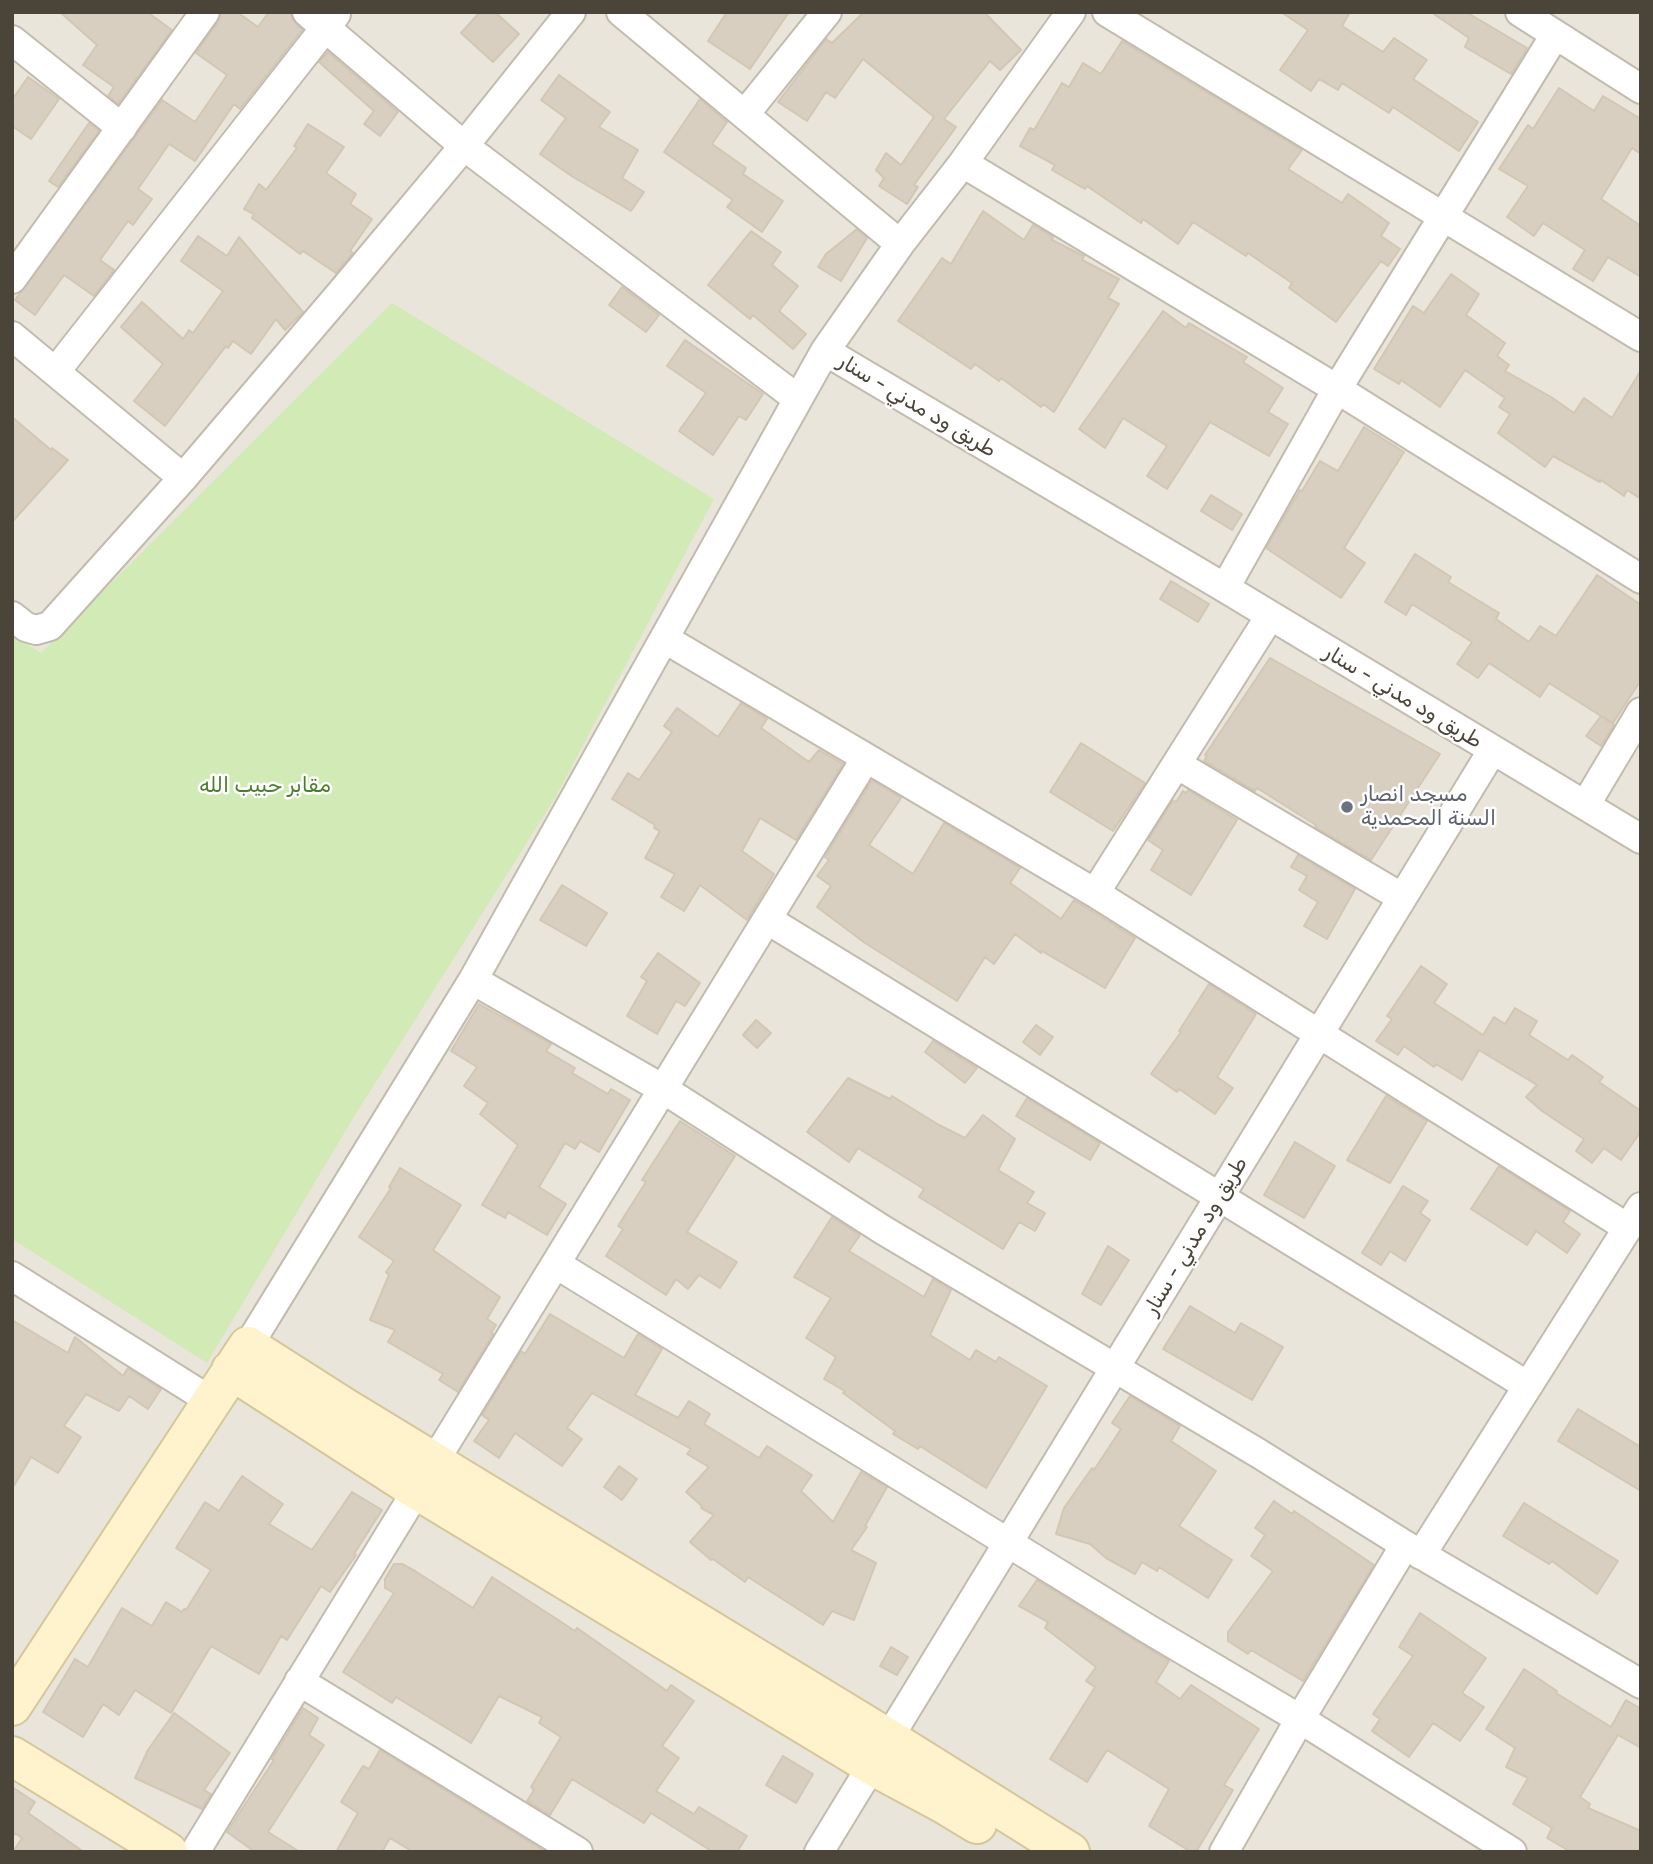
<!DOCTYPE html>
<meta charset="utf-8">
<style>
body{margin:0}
#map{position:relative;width:1653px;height:1864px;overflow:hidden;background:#f6f3ec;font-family:Rubik,sans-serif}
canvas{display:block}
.frame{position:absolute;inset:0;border:14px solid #4b4439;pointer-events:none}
</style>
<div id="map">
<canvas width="1653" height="1864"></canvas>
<div class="frame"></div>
</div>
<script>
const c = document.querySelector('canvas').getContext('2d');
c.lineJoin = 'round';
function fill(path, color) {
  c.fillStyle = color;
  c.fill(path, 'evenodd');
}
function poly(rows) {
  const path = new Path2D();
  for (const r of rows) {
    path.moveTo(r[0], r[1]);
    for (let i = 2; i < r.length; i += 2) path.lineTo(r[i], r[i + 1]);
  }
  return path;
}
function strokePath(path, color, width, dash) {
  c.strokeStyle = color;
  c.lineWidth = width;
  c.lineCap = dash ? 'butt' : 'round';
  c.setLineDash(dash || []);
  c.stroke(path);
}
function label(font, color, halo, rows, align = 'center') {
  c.font = font + ' Rubik,"Noto Sans Arabic",sans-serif';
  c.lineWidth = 5;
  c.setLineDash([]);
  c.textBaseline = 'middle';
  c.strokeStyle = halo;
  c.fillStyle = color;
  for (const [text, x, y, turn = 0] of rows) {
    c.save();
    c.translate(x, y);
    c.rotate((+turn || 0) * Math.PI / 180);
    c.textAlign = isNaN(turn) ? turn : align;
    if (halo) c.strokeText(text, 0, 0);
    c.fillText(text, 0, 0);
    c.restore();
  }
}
const residential = poly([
 [12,12,1641,12,1641,1852,12,1852]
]);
const green = poly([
 [392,303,714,499,555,798,355,1115,207,1363,12,1239,12,635,41,653]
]);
const building = poly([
 [60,12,147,12,172,30,118,104,108,96,114,87,83,65,97,45,60,12],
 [221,12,237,12,258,27,269,12,291,12,292,18,302,30,240,109,234,104,195,161,169,144,138,189,152,199,133,225,128,221,100,260,114,270,94,296,64,275,35,315,15,300,162,100,195,122,227,75,196,53,218,22,221,12],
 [480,12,495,12,519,34,493,62,461,33,480,12],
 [727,12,789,12,750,69,708,41,727,12],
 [864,12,984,12,1021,50,1000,70,990,61,944,119,956,127,914,185,918,187,907,204,879,186,884,178,876,170,886,153,901,165,934,117,863,59,835,98,826,92,807,121,778,102,826,39,832,43,864,12],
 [1281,12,1350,12,1342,26,1383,52,1394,38,1427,60,1413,79,1478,122,1459,151,1393,107,1389,113,1342,83,1338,90,1319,79,1311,91,1280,70,1308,30,1281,12],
 [1431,12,1466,12,1527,48,1511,74,1465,47,1469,38,1431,12],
 [1122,41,1302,150,1288,169,1342,203,1348,194,1389,223,1381,236,1400,249,1388,266,1381,261,1336,322,1289,288,1292,283,1248,253,1246,256,1193,222,1178,244,1143,219,1141,223,1087,186,1085,189,1052,170,1055,165,1020,146,1030,128,1034,130,1062,83,1069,87,1083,63,1101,74,1122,41],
 [328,52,398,112,380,136,364,124,374,111,319,62,328,52],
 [559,75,610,112,599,127,638,150,622,178,644,192,631,211,573,177,540,154,566,118,541,100,559,75],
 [28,77,59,99,31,139,12,126,12,100,28,77],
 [1559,88,1594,111,1603,96,1641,119,1641,154,1632,148,1601,199,1641,226,1641,277,1608,257,1593,281,1573,269,1585,250,1543,223,1534,236,1507,217,1528,186,1499,169,1528,125,1533,129,1559,88],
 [700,99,727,122,712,144,746,168,743,174,783,201,762,232,727,207,733,200,664,152,700,99],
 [89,123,99,131,58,187,49,181,89,123],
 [308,124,344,147,326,173,356,194,350,204,372,219,350,251,353,253,336,273,303,251,300,254,252,218,254,214,244,209,259,184,266,190,297,148,294,146,308,124],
 [983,211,1024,240,1033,225,1053,237,1052,240,1084,256,1082,260,1119,279,1108,298,1119,304,1054,412,1043,404,1041,407,1001,378,999,381,975,364,971,369,898,321,942,258,951,264,983,211],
 [857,229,867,238,841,281,818,267,826,254,857,229],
 [751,231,781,252,772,265,798,286,779,311,806,334,793,349,753,315,750,319,708,285,751,231],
 [198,236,227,256,239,237,303,312,285,330,276,319,251,354,233,341,228,348,226,346,165,426,134,401,163,364,121,327,142,302,183,339,189,330,193,333,223,291,181,261,198,236],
 [1451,274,1479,294,1466,315,1505,343,1497,356,1509,365,1505,371,1551,397,1574,413,1584,398,1612,418,1641,370,1641,499,1627,490,1624,496,1601,480,1600,482,1553,456,1545,467,1498,433,1510,414,1499,407,1505,398,1465,370,1440,407,1401,380,1399,384,1374,369,1413,306,1424,313,1451,274],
 [622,287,659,315,646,332,609,305,622,287],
 [1163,311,1186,328,1189,323,1247,357,1243,362,1283,388,1268,412,1288,424,1269,456,1210,422,1167,489,1147,476,1167,446,1123,418,1105,448,1079,429,1163,311],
 [685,340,763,394,746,420,739,416,713,455,679,431,706,393,667,366,685,340],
 [12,417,51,450,52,448,68,460,12,522,12,417],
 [1364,427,1404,452,1344,548,1365,563,1341,598,1266,548,1300,490,1302,491,1320,461,1338,471,1364,427],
 [1211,495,1242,514,1232,530,1201,511,1211,495],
 [1415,554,1451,577,1448,582,1499,613,1496,619,1529,642,1540,626,1556,636,1597,575,1641,605,1641,680,1613,723,1603,717,1614,725,1601,746,1586,736,1601,716,1549,683,1540,697,1489,663,1478,678,1457,664,1472,642,1412,604,1406,615,1385,602,1415,554],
 [1171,581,1209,604,1198,622,1160,599,1171,581],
 [1270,658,1440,754,1371,860,1315,827,1316,825,1257,788,1255,791,1204,761,1207,756,1205,755,1270,658],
 [741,703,767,719,761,728,809,762,819,750,843,764,796,840,760,818,742,851,774,874,747,920,700,885,684,911,661,897,675,874,645,858,660,831,654,828,655,825,612,799,628,773,639,780,672,732,664,726,677,708,718,737,741,703],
 [1081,743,1145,783,1113,831,1050,792,1081,743],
 [872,780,901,798,869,845,913,874,944,823,1020,868,1010,883,1061,919,1074,900,1135,938,1105,988,1042,951,1041,953,1015,934,994,964,985,957,957,1001,865,943,817,907,831,886,817,876,829,860,825,857,872,780],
 [1188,790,1237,820,1191,895,1151,870,1163,850,1148,840,1173,800,1176,802,1183,791,1186,793,1188,790],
 [1298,855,1355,889,1327,939,1304,926,1318,902,1299,890,1307,876,1291,867,1298,855],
 [562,885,607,913,586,946,540,920,562,885],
 [658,953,700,983,685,1006,676,1001,657,1034,627,1016,647,981,641,977,658,953],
 [1421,966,1447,984,1434,1003,1483,1035,1494,1017,1505,1024,1515,1008,1537,1021,1529,1035,1568,1060,1572,1055,1603,1077,1599,1082,1641,1111,1641,1131,1621,1160,1604,1148,1592,1163,1576,1151,1584,1139,1542,1111,1526,1097,1537,1085,1479,1050,1462,1080,1436,1064,1434,1067,1404,1046,1398,1055,1376,1041,1392,1019,1387,1016,1421,966],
 [1209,984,1256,1014,1217,1077,1233,1088,1215,1114,1179,1089,1177,1092,1151,1074,1181,1032,1179,1031,1209,984],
 [479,1004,551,1044,546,1051,575,1068,572,1073,608,1094,611,1089,630,1100,599,1152,580,1141,575,1149,565,1143,539,1187,566,1204,547,1235,508,1212,505,1218,482,1205,518,1145,480,1114,488,1103,464,1086,477,1067,451,1051,479,1004],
 [756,1020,771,1033,757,1048,743,1035,756,1020],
 [1036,1025,1053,1037,1040,1055,1023,1042,1036,1025],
 [933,1041,977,1068,965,1083,925,1052,933,1041],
 [848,1078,890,1099,892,1096,939,1125,965,1138,983,1115,1015,1139,998,1170,1034,1192,1027,1203,1045,1213,1035,1231,1019,1222,1003,1249,919,1197,924,1189,858,1148,849,1162,807,1132,848,1078],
 [1386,1096,1427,1121,1390,1183,1347,1160,1386,1096],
 [1027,1098,1100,1143,1090,1160,1016,1116,1027,1098],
 [680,1121,735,1156,687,1232,737,1262,720,1288,699,1275,688,1289,676,1279,666,1295,606,1256,623,1229,618,1226,646,1182,642,1180,680,1121],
 [1295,1142,1335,1166,1304,1218,1264,1195,1295,1142],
 [1499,1166,1570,1211,1563,1222,1580,1234,1567,1253,1536,1231,1527,1245,1471,1209,1499,1166],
 [400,1168,461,1205,433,1250,500,1297,487,1319,496,1325,491,1333,493,1334,458,1392,439,1380,443,1374,388,1342,395,1330,370,1320,389,1275,386,1272,394,1261,359,1237,391,1188,389,1187,400,1168],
 [1403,1186,1428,1201,1420,1213,1430,1220,1405,1261,1390,1251,1381,1265,1362,1253,1403,1186],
 [832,1217,860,1235,849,1251,924,1297,933,1279,951,1290,930,1335,970,1360,976,1350,996,1362,999,1357,1047,1386,986,1488,920,1446,918,1449,893,1434,895,1431,843,1393,845,1391,824,1379,836,1357,806,1338,831,1298,794,1277,832,1217],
 [1108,1246,1129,1260,1101,1305,1082,1294,1108,1246],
 [1190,1306,1235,1333,1241,1323,1283,1347,1252,1400,1163,1349,1190,1306],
 [550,1314,624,1358,638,1334,662,1349,635,1395,678,1418,689,1401,710,1414,704,1424,759,1458,767,1446,812,1475,801,1491,833,1522,861,1472,887,1487,865,1526,867,1527,851,1550,876,1563,854,1620,832,1611,823,1625,748,1577,745,1582,713,1559,711,1560,690,1542,714,1515,701,1508,702,1506,686,1492,709,1467,687,1454,691,1449,592,1393,567,1428,582,1439,562,1466,515,1433,499,1458,474,1441,489,1420,482,1415,521,1351,525,1354,550,1314],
 [12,1320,68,1353,75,1337,123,1376,128,1368,161,1389,148,1409,129,1396,119,1411,86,1394,64,1426,81,1437,58,1473,31,1457,12,1489,12,1320],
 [1130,1396,1180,1426,1171,1441,1216,1471,1179,1526,1232,1560,1208,1598,1159,1567,1157,1571,1142,1562,1135,1574,1106,1558,1090,1544,1056,1534,1064,1508,1092,1468,1094,1470,1121,1429,1112,1423,1130,1396],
 [1578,1409,1641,1447,1641,1491,1558,1441,1578,1409],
 [619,1466,637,1479,622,1500,604,1487,619,1466],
 [242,1476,283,1504,269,1524,312,1550,352,1492,382,1510,354,1554,356,1555,330,1592,321,1586,287,1640,281,1636,259,1674,211,1646,171,1713,135,1690,119,1715,103,1704,83,1737,43,1712,75,1659,88,1667,122,1608,152,1626,166,1602,182,1612,184,1609,186,1610,211,1570,176,1548,205,1502,219,1511,242,1476],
 [1274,1501,1292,1514,1294,1511,1374,1565,1303,1681,1251,1650,1248,1654,1228,1641,1228,1632,1273,1571,1251,1556,1265,1535,1255,1528,1274,1501],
 [1524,1503,1618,1561,1597,1594,1552,1561,1549,1564,1503,1536,1524,1503],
 [394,1564,402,1564,415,1571,473,1608,492,1577,575,1631,577,1628,667,1691,671,1685,694,1701,662,1746,679,1758,656,1791,694,1814,699,1807,747,1836,737,1852,713,1852,651,1813,644,1823,572,1779,550,1815,527,1801,534,1790,531,1787,561,1737,539,1723,542,1717,499,1696,471,1743,396,1697,392,1703,343,1672,394,1593,385,1588,385,1579,394,1564],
 [1037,1580,1169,1661,1156,1682,1180,1699,1191,1685,1259,1729,1224,1785,1233,1790,1196,1852,1191,1852,1149,1826,1169,1789,1107,1750,1087,1782,1050,1759,1095,1687,1086,1681,1096,1667,1045,1628,1048,1622,1019,1606,1037,1580],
 [1420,1613,1486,1658,1462,1693,1484,1707,1460,1741,1433,1723,1409,1757,1372,1731,1380,1719,1373,1714,1413,1656,1399,1647,1420,1613],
 [891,1647,908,1657,897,1675,880,1666,891,1647],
 [1524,1669,1557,1691,1556,1693,1611,1727,1626,1700,1641,1709,1641,1748,1618,1735,1580,1797,1590,1804,1588,1808,1641,1831,1641,1852,1571,1852,1547,1838,1552,1828,1513,1804,1528,1778,1506,1767,1515,1748,1486,1729,1524,1669],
 [303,1708,318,1718,309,1735,324,1745,268,1832,300,1852,255,1852,227,1832,274,1760,272,1759,303,1708],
 [174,1713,230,1753,204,1790,211,1794,202,1809,135,1778,148,1750,174,1713],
 [380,1750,546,1852,413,1852,390,1838,382,1852,336,1852,358,1813,341,1802,363,1766,369,1769,380,1750],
 [783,1756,813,1774,796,1803,766,1785,783,1756],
 [12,1787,35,1802,28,1813,84,1852,13,1852,22,1838,15,1833,12,1838,12,1787]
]);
const street = poly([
 [307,12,464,146,798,399],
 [621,12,900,244],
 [1107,12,1641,337],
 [1520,12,1641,89],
 [12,40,122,128],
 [745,114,827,12],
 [963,163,1337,389,1641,579],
 [12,279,205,12],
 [12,336,183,478],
 [825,351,1225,588,1641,839],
 [56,371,336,14],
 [1225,588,1337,389,1555,35],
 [12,616,26,627,36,630,50,626,183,478,340,294,464,146,571,12],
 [665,639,1095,893,1628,1228],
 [1178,765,1401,897],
 [1586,804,1641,712],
 [1095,893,1270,616],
 [768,920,1528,1386],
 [473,980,663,1089,883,1230,1258,1453,1405,1545,1641,1684],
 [556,1264,1148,1629,1300,1719,1512,1852],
 [12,1276,211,1401],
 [248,1346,473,980,825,351,900,244,963,163,1071,12],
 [434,1462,866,758],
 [1421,1555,1641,1207],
 [299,1681,578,1852],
 [195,1852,417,1490],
 [819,1852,1492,751],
 [1224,1852,1300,1719,1405,1545]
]);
const secondary = poly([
 [231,1370,417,1490,873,1766,944,1804,977,1824],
 [12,1706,248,1346,342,1406,889,1739,1070,1852],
 [12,1756,168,1852]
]);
const markers = [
 [1347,807,7,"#6b7280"]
];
const streetNames = [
 ["طريق ود مدني - سنار",917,406,31],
 ["طريق ود مدني - سنار",1403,697,31],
 ["طريق ود مدني - سنار",1196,1236,-59]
];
const parkNames = [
 ["مقابر حبيب الله",265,786]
];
const worshipNames = [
 ["مسجد انصار",1361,795],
 ["السنة المحمدية",1361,819]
];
fill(residential, '#eae5da');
fill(green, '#d2eab5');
fill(building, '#d8cfc1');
strokePath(building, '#d3c7b4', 2);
strokePath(street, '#c2bbae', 32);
strokePath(secondary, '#d6c79b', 42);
strokePath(street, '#fff', 28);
strokePath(secondary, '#fff3cd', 38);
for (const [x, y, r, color] of markers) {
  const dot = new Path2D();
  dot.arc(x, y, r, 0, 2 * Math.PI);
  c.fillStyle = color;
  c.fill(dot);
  strokePath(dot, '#fff', 2.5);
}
label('21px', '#4b4439', '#fff', streetNames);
label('21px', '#4a7f2a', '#fff', parkNames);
label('21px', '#5b616d', '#fff', worshipNames, 'left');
</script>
